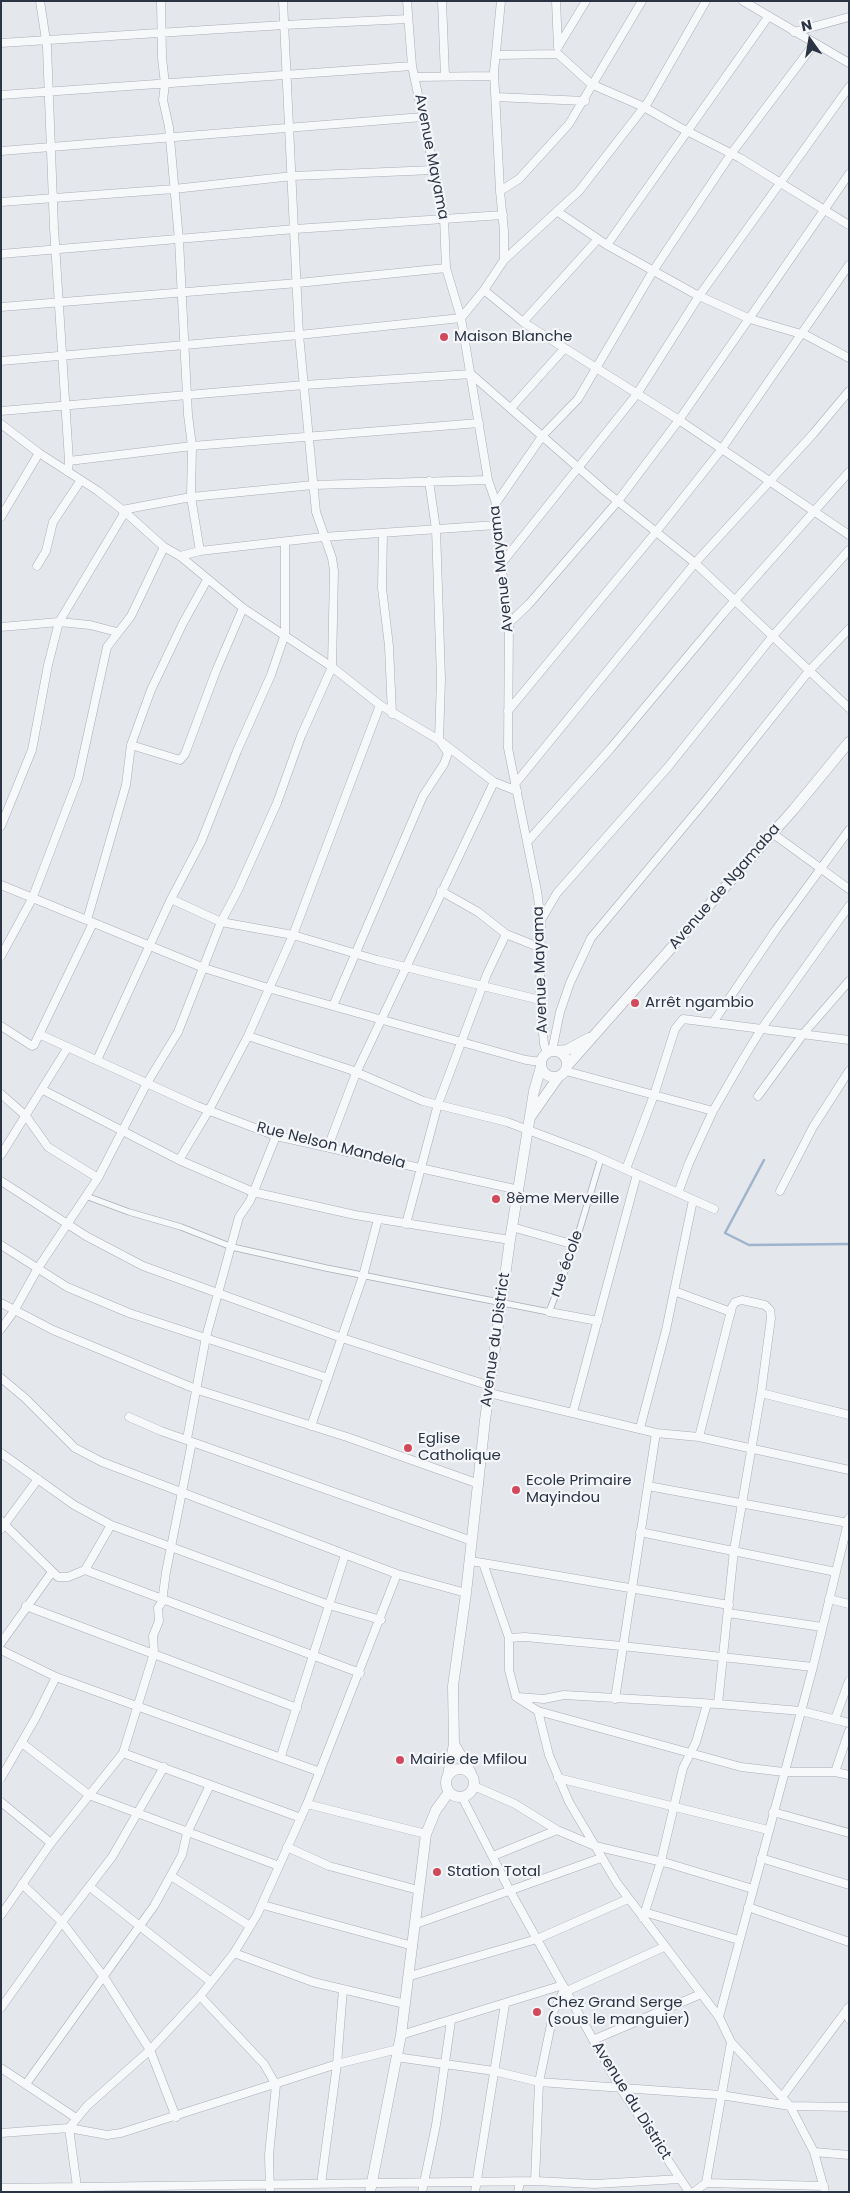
<!DOCTYPE html>
<meta charset="utf-8">
<style>
body{margin:0}
#map{position:relative;width:850px;height:2193px;overflow:hidden;background:#e4e7ec;font-family:Poppins,sans-serif}
canvas{display:block}
.frame{position:absolute;inset:0;border:2px solid #2b3445;pointer-events:none}
.north{position:absolute;left:785px;top:15px;width:50px;height:50px;-webkit-text-stroke:4px #f4f6f9;paint-order:stroke;rotate:347deg;font-size:14px;font-weight:700;line-height:20px;text-align:center;color:#2b3445}
.north::after{content:'';display:block;margin:auto;width:18px;height:22px;background:#2b3445;clip-path:polygon(50% 0,100% 100%,50% 72%,0 100%)}
</style>
<div id="map">
<canvas width="850" height="2193"></canvas>
<div class="frame"></div>
<div class="north">N</div>
</div>
<script>
const c = document.querySelector('canvas').getContext('2d');
c.lineJoin = 'round';
function poly(rows) {
  const path = new Path2D();
  for (const r of rows) {
    if (r.length === 3) {
      path.moveTo(r[0] + r[2], r[1]);
      path.arc(r[0], r[1], r[2], 0, 2 * Math.PI);
      continue;
    }
    path.moveTo(r[0], r[1]);
    for (let i = 2; i < r.length; i += 2) path.lineTo(r[i], r[i + 1]);
  }
  return path;
}
function strokePath(path, color, width, dash) {
  c.strokeStyle = color;
  c.lineWidth = width;
  c.lineCap = dash ? 'butt' : 'round';
  c.setLineDash(dash || []);
  c.stroke(path);
}
function label(font, color, halo, rows, align = 'center') {
  c.font = font + ' Poppins,sans-serif';
  c.lineWidth = 4.5;
  c.setLineDash([]);
  c.textBaseline = 'middle';
  c.strokeStyle = halo;
  c.fillStyle = color;
  for (const [text, x, y, turn = 0] of rows) {
    c.save();
    c.translate(x, y);
    c.rotate((+turn || 0) * Math.PI / 180);
    c.textAlign = isNaN(turn) ? turn : align;
    if (halo) c.strokeText(text, 0, 0);
    c.fillText(text, 0, 0);
    c.restore();
  }
}
const stream = poly([
 [764,1160,725,1233,749,1245,849,1244]
]);
const pedestrian = poly([
 [86,1196,129,1212,181,1227,232,1247,326,1268,549,1312,575,1245,601,1158]
]);
const minor = poly([
 [40,1,47,47,54,228,69,461,68,472],
 [161,1,162,58,165,84,163,100,169,127,179,240,188,415,192,446,191,497,200,551],
 [407,1,412,66,444,217,446,268,461,318,488,480,496,503,496,525,509,623,508,748,537,891,541,920,540,1000,544,1044,547,1053],
 [442,1,445,76],
 [556,1,558,47],
 [743,1,849,63],
 [794,32,849,17],
 [1,43,284,25,408,19],
 [558,47,586,1],
 [496,55,558,54,591,84,644,107,679,127,740,158,849,225],
 [415,77,494,76],
 [1,95,412,66],
 [496,97,585,101],
 [1,151,423,117],
 [500,191,519,179,569,124,642,1],
 [1,202,174,189,293,176,433,170],
 [558,212,607,245,695,294,750,319,801,334],
 [607,245,768,17],
 [1,254,295,229,503,215],
 [504,260,579,191,648,102,706,1],
 [484,290,523,322,679,420,849,535],
 [1,307,298,283,446,268],
 [523,322,598,239],
 [802,333,849,358],
 [1,361,299,335,461,318,484,290,504,260,504,231,500,191,494,72,501,1],
 [511,408,564,349],
 [1,411,304,385,471,374,605,491,695,563,849,708],
 [1,424,39,453,98,491,125,512,164,547,180,556,243,608,332,667,380,705,439,740,494,782,517,791],
 [69,461,192,446,479,423],
 [496,503,543,435,578,399,653,271,731,154,814,44],
 [122,510,191,497,313,485,488,480],
 [1,517,39,453],
 [383,533,382,588,389,646,392,714],
 [180,556,200,551,323,537,496,525],
 [501,564,637,394,699,296,849,87],
 [37,566,46,551,53,522,81,480],
 [509,623,529,604,618,501,679,420,849,174],
 [1,627,59,622,90,625,117,632],
 [508,711,656,532,721,450,849,265],
 [131,745,180,760,185,754,216,671,243,608],
 [515,784,695,563,813,434,849,391],
 [1,826,32,750,48,665,59,622,125,512],
 [772,833,849,889],
 [528,841,611,748,722,615,849,472],
 [1,885,204,968,268,988,526,1060,541,1062],
 [441,891,478,912,506,934,541,948],
 [171,899,221,922,293,935,377,960,540,1000],
 [87,920,126,785,131,745,151,690,183,623,207,580],
 [541,920,557,893,668,767,772,637,849,550],
 [1,956,32,899,78,779,107,647,131,616,164,547],
 [333,1006,423,796,444,764,448,753,439,740,441,679,436,529,429,481],
 [714,1021,775,931,849,830],
 [1,1026,32,1046,34,1045,93,923],
 [41,1035,197,1106,276,1136,519,1190],
 [248,1036,351,1070,423,1101,507,1122,589,1153,714,1209],
 [552,1051,560,1012,570,983,591,938,706,800,809,671,849,629],
 [97,1060,171,899,201,842,237,751,271,675,285,634,285,543],
 [566,1071,713,1111],
 [43,1090,179,1160,253,1192,355,1215,510,1240],
 [1,1094,26,1116,48,1147,98,1178],
 [758,1096,804,1033,849,981],
 [328,1147,356,1073,494,782],
 [1,1155,68,1047],
 [179,1160,209,1110,248,1036,293,935,380,705],
 [626,1169,654,1095,675,1029,683,1019,849,1040],
 [1,1181,86,1236,143,1266,342,1338,490,1386],
 [780,1191,813,1127,849,1071],
 [678,1193,689,1163,713,1111,743,1059,762,1028,849,906],
 [406,1224,438,1104,487,974,506,934],
 [512,1227,575,1245],
 [1,1245,67,1287,129,1313,328,1378],
 [674,1291,731,1312],
 [1,1303,53,1330,198,1390,347,1437,479,1484],
 [549,1312,598,1321],
 [1,1329,14,1311,38,1268,98,1178,147,1083,178,1032,221,922,238,890,277,803,301,736,332,667,334,571,332,558,316,512,299,335,283,1],
 [1,1378,25,1398,75,1448,102,1462,397,1574,466,1593],
 [489,1393,656,1433,699,1437,849,1470],
 [761,1393,849,1415],
 [573,1412,637,1174],
 [129,1417,161,1431,472,1541],
 [311,1426,363,1276,378,1219],
 [640,1428,666,1330,693,1200],
 [699,1437,732,1307,735,1302,742,1300,765,1305,770,1310,771,1318,761,1393,734,1550,718,1704],
 [187,1439,206,1337,239,1217,250,1201,276,1136],
 [1,1453,74,1505,111,1525,329,1605,381,1620],
 [648,1486,848,1523],
 [1,1521,58,1577,68,1577,85,1570,360,1673],
 [1,1529,38,1479],
 [640,1532,836,1572],
 [470,1561,483,1563,509,1638,509,1670,516,1697,538,1711,549,1755,569,1802,617,1883,719,2017,731,2042,790,2106,814,2152,825,2192],
 [483,1563,729,1605],
 [85,1570,111,1525],
 [829,1599,849,1604],
 [26,1606,297,1708],
 [728,1613,822,1627],
 [509,1638,525,1637,622,1646,813,1667],
 [1,1643,52,1572],
 [1,1650,56,1677,320,1772],
 [518,1697,544,1699,564,1695,718,1704,801,1711,849,1723],
 [615,1699,656,1433],
 [538,1711,741,1767,784,1772,835,1772,849,1775],
 [835,1719,849,1681],
 [22,1743,89,1795,279,1866],
 [123,1753,301,1818],
 [281,1756,345,1555],
 [835,1772,849,1731],
 [1,1778,35,1719,56,1677],
 [558,1778,768,1830],
 [474,1786,515,1804,557,1830,595,1846,667,1863,753,1889],
 [462,1797,510,1891,619,2086,689,2192],
 [1,1802,51,1843],
 [307,1804,426,1834],
 [773,1812,849,1833],
 [287,1847,329,1866,418,1890],
 [493,1856,557,1830],
 [761,1858,849,1885],
 [171,1876,250,1926],
 [22,1884,62,1922,104,1977,150,2050,176,2117],
 [90,1887,211,1982],
 [263,1905,413,1946],
 [748,1907,849,1942],
 [644,1912,739,1940],
 [1,1915,51,1843,123,1753,154,1653,153,1636,159,1621,158,1608,162,1602,166,1572,192,1442],
 [643,1918,661,1861,683,1768,696,1742,707,1704],
 [416,1924,601,1858],
 [234,1953,313,1982,405,2004],
 [410,1976,537,1939,628,1899],
 [567,1991,664,1947],
 [200,1996,264,2064,276,2085,269,2155,270,2192],
 [1,2008,62,1922,112,1857,164,1767],
 [847,2009,849,2019],
 [719,2017,813,1667,849,1518],
 [401,2035,563,1985],
 [593,2040,701,1994],
 [396,2057,494,2071,539,2082,721,2095,790,2106,849,2107],
 [1,2068,76,2118],
 [26,2084,154,1906,182,1855,187,1833,210,1785],
 [782,2097,849,2007],
 [1,2133,69,2128,107,2135,121,2133,337,2064,398,2049],
 [814,2152,849,2155],
 [535,2181,539,2082,554,2010,565,1988],
 [706,2183,731,2042],
 [321,2184,337,2064,343,1989],
 [77,2187,69,2128,87,2106,150,2050,200,1996,234,1953,257,1915,307,1804,397,1574],
 [1,2188,535,2181,595,2184,680,2179],
 [422,2192,436,2125,451,2021],
 [475,2192,505,2004],
 [518,2192,520,2182],
 [694,2192,706,2183,824,2186]
]);
const tertiary = poly([
 [554,1064,13],
 [555,1051,567,1050,589,1038],
 [567,1066,794,809,849,742],
 [531,1116,559,1076],
 [454,1744,471,1773],
 [460,1783,14],
 [448,1775,454,1744,453,1686,466,1593,485,1420,510,1240,534,1091,541,1067],
 [370,2192,401,2035,426,1834,436,1810,449,1792]
]);
const markers = [
 [444,337,5,"#d1495b"],
 [635,1003,5,"#d1495b"],
 [496,1199,5,"#d1495b"],
 [408,1448,5,"#d1495b"],
 [516,1490,5,"#d1495b"],
 [400,1760,5,"#d1495b"],
 [437,1872,5,"#d1495b"],
 [537,2012,5,"#d1495b"]
];
const streetNames = [
 ["Avenue Mayama",431,157,79],
 ["Avenue Mayama",502,569,-96],
 ["Avenue de Ngamaba",725,887,-49],
 ["Avenue Mayama",541,970,-92],
 ["Rue Nelson Mandela",331,1146,14],
 ["rue école",567,1264,-70],
 ["Avenue du District",496,1340,-82],
 ["Avenue du District",631,2101,58]
];
const poiNames = [
 ["Maison Blanche",454,337],
 ["Arrêt ngambio",645,1003],
 ["8ème Merveille",506,1199],
 ["Eglise",418,1439],
 ["Catholique",418,1456],
 ["Ecole Primaire",526,1481],
 ["Mayindou",526,1498],
 ["Mairie de Mfilou",410,1760],
 ["Station Total",447,1872],
 ["Chez Grand Serge",547,2003],
 ["(sous le manguier)",547,2020]
];
strokePath(stream, '#9fb4cc', 2.5);
strokePath(pedestrian, '#a9aeb7', 7);
strokePath(minor, '#a9aeb7', 9);
strokePath(tertiary, '#a9aeb7', 11);
strokePath(pedestrian, '#f7f8fa', 5.5);
strokePath(minor, '#f7f8fa', 8);
strokePath(tertiary, '#f7f8fa', 10);
for (const [x, y, r, color] of markers) {
  const dot = new Path2D();
  dot.arc(x, y, r, 0, 2 * Math.PI);
  c.fillStyle = color;
  c.fill(dot);
  strokePath(dot, '#f4f6f9', 2);
}
label('15px', '#2b3445', '#f4f6f9', streetNames);
label('15px', '#2b3445', '#f4f6f9', poiNames, 'left');
</script>
